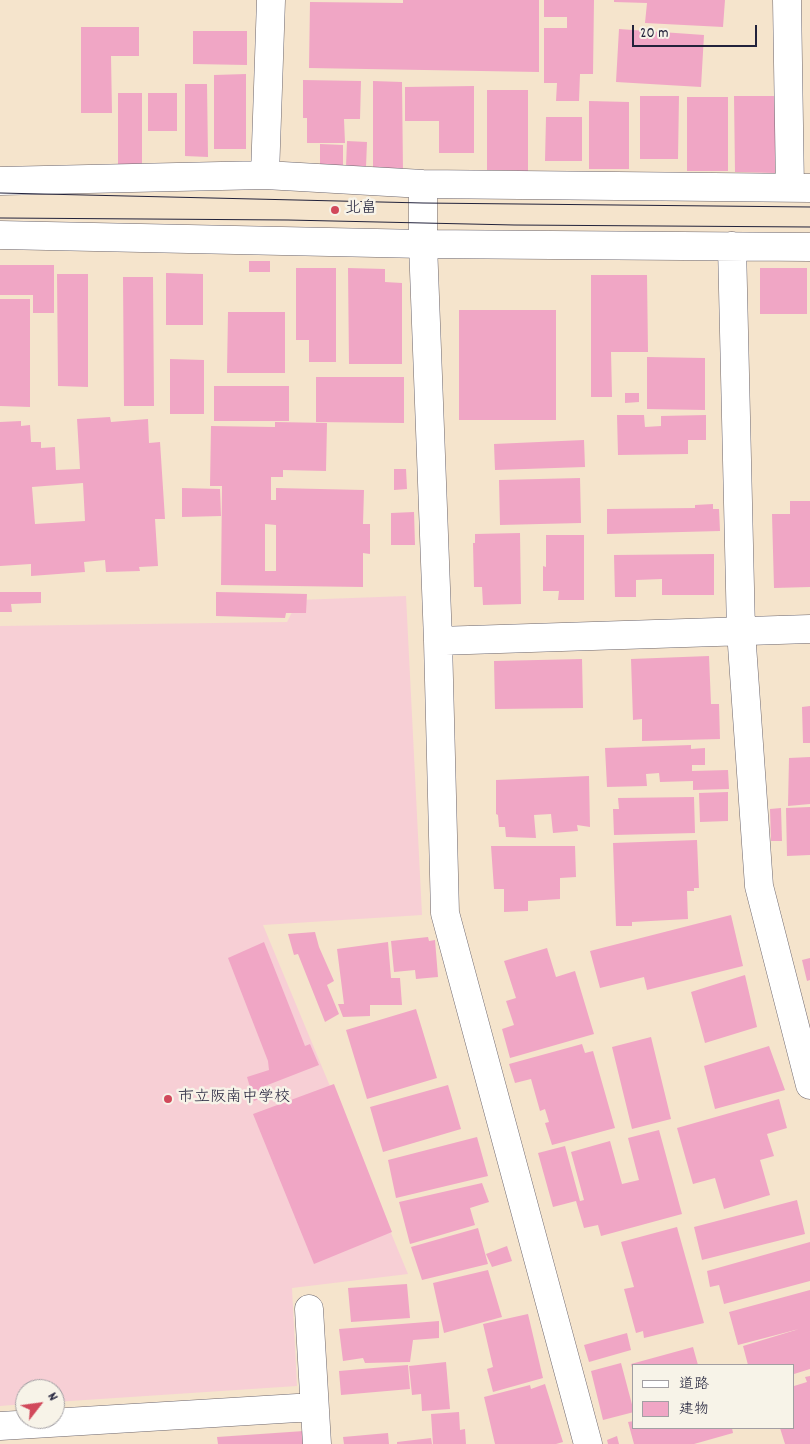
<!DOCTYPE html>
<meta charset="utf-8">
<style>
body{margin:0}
#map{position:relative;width:810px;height:1444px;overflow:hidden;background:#f5e4cc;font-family:Dekko,"Klee One",sans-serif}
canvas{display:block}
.legend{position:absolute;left:632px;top:1364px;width:162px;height:65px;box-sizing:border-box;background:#f7f3e8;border:1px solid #a29fa3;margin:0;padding:6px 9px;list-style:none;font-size:15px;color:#22223b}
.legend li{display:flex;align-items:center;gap:10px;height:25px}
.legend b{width:25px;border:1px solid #a29fa3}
.north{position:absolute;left:15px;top:1379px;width:50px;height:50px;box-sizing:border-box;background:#f7f3e8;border:1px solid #a29fa3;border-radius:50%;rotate:60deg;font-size:14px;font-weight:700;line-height:20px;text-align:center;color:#22223b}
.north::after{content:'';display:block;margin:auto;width:18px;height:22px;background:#d1495b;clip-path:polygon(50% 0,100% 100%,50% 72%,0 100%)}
.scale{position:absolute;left:632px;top:25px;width:125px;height:22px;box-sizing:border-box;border:2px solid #22223b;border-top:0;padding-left:6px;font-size:15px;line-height:18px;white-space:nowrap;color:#22223b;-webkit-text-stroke:4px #f7f3e8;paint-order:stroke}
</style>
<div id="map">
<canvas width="810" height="1444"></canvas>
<ul class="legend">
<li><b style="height:6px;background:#fff"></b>道路</li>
<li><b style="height:14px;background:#f0a6c5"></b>建物</li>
</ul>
<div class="north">N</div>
<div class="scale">20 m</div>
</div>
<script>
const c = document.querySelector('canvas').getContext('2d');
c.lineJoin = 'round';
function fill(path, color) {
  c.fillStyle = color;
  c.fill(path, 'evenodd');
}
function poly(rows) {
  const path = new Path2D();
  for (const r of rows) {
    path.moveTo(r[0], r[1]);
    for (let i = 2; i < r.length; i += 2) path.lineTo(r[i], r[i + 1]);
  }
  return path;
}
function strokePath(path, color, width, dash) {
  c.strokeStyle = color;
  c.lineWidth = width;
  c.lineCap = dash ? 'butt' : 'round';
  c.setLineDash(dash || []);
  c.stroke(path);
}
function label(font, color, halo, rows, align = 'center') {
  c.font = font + ' Dekko,"Klee One",sans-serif';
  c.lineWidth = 5;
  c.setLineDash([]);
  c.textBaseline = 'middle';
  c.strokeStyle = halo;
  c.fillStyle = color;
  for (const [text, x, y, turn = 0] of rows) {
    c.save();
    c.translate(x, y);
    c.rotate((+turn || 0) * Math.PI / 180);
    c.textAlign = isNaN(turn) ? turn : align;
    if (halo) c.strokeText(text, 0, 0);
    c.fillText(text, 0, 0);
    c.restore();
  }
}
const built = poly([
 [406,596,422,915,263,925,408,1274,292,1288,297,1386,55,1402,55,1389,25,1389,25,1404,0,1406,0,626,287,622,298,600]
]);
const building = poly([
 [403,0,539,0,539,72,309,68,310,2,403,3],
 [544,0,594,0,593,74,580,74,579,101,556,101,557,83,544,83,544,28,567,28,567,17,544,17],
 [614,0,725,0,723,27,645,23,647,3,614,2],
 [81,27,139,27,139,56,111,56,112,113,81,113],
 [619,29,704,35,701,87,616,82],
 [193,31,247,31,247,65,193,64],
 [246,74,246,149,214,149,214,75],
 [303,80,361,81,360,119,344,119,345,143,307,143,307,118,303,118],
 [373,81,402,82,403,174,373,174],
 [185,84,207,84,208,157,185,156],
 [474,86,474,153,439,153,439,121,405,121,405,87],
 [487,90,528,90,528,171,487,170],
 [118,93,142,93,142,167,118,166],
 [148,93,177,93,177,131,148,131],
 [640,96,679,96,678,159,640,159],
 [734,96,775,96,775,173,735,172],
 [687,97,728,97,728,171,687,171],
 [589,101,629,102,629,169,589,169],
 [546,117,582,117,582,161,545,161],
 [347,141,367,142,366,167,346,167],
 [320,144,343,145,343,166,320,165],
 [249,261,270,261,270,272,249,272],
 [0,265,54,265,54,313,33,313,33,295,0,295],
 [296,268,336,268,336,362,309,362,309,340,296,340],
 [348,268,385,269,385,282,402,283,402,364,349,364],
 [760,268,807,268,807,314,760,314],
 [166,273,203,274,203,325,166,325],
 [57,274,88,274,88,387,58,386],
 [591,275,647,275,648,352,611,352,612,397,591,397],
 [123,277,153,277,154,406,124,406],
 [0,299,30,299,30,407,0,406],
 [459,310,556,310,556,420,459,420],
 [228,312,285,312,285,373,227,373],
 [647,357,705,358,705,410,647,409],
 [170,359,204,360,204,414,170,414],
 [316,377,404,377,404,423,316,422],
 [214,386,289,386,289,421,214,421],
 [625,393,639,393,639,402,625,403],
 [617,415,644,415,645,427,661,426,661,416,706,415,706,440,688,440,688,454,618,455],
 [110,417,111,422,148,419,149,443,160,442,165,519,155,519,158,566,139,567,140,571,106,572,105,560,84,562,85,572,31,576,31,564,0,566,0,422,21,421,21,426,30,425,31,442,41,442,41,448,55,447,56,470,80,469,77,419],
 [83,483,85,521,35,524,32,487],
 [275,422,327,423,326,471,283,470,283,477,271,477,271,500,276,500,276,488,364,490,363,524,370,524,370,554,363,553,363,587,221,585,222,486,210,486,211,426,275,427],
 [265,524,276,525,276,571,265,571],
 [584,440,585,467,495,470,494,444],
 [394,469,406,469,407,489,394,490],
 [580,478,581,523,500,525,499,480],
 [182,488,220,489,221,516,182,517],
 [790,501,810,501,810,587,774,588,772,514,790,514],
 [713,504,713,509,719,509,720,531,607,534,607,509,695,508,695,505],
 [414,512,415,545,391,545,391,513],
 [520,533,521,604,483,605,482,587,474,587,473,543,475,543,475,534],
 [546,535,584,535,584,600,558,600,559,591,543,591,543,566,546,567],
 [714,554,714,595,662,595,662,579,636,580,636,597,615,597,614,555],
 [0,592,41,592,41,603,11,604,12,612,0,612],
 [216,592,307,594,306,613,286,613,285,618,216,616],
 [709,656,711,704,719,704,720,739,642,741,642,719,633,720,631,659],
 [582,659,583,708,495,709,494,661],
 [810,706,810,743,803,743,802,707],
 [691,745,691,749,705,748,705,765,692,765,692,771,728,770,729,789,693,790,693,781,660,782,659,773,646,774,647,786,607,787,605,748],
 [810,757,810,804,788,806,789,758],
 [589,776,590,827,577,825,578,831,553,833,551,814,534,815,536,838,506,837,505,827,499,827,498,815,496,814,496,780],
 [728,792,728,821,700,822,699,793],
 [694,797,695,833,614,835,613,809,619,809,618,798],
 [810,807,810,855,787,856,786,808],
 [781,808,782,841,771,841,770,809],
 [697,840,699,888,694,888,694,891,687,891,688,919,632,922,632,926,616,926,613,843],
 [491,846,575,846,576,877,560,878,560,899,528,901,528,911,504,912,504,889,494,889],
 [731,915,743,966,647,990,644,977,600,988,590,951],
 [315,932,319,947,334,981,327,985,339,1014,325,1022,298,954,294,955,288,934],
 [428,937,429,941,435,940,438,977,416,979,415,970,394,972,391,941],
 [264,942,305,1046,310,1044,319,1065,265,1086,269,1095,254,1101,247,1077,269,1070,268,1061,228,958],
 [388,942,391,978,400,978,402,1005,370,1005,370,1016,343,1017,338,1004,344,1004,337,949],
 [547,948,556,977,575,971,594,1034,510,1058,502,1029,514,1025,506,1001,516,998,504,961],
 [810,958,810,980,807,981,802,960],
 [745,975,757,1027,705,1043,691,992],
 [416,1009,437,1078,367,1099,346,1030],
 [651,1037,671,1119,632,1129,612,1047],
 [582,1044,585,1053,593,1051,615,1128,552,1145,545,1123,549,1122,545,1109,540,1111,531,1079,515,1083,509,1064],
 [769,1046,785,1090,715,1109,704,1066],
 [334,1084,392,1232,314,1264,253,1114],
 [448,1085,461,1129,383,1152,370,1107],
 [779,1099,787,1128,767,1134,774,1156,760,1160,770,1195,724,1209,715,1178,693,1184,677,1128],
 [659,1130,682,1214,601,1236,598,1225,584,1228,576,1201,553,1207,538,1153,565,1146,580,1201,584,1200,571,1152,610,1141,622,1184,639,1180,628,1138],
 [477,1137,488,1176,396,1198,388,1160],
 [482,1183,489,1202,470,1208,475,1225,410,1244,399,1202],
 [797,1200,805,1234,702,1260,694,1227],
 [677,1227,704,1323,644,1338,643,1331,636,1333,624,1289,634,1287,621,1242],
 [478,1228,488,1264,422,1280,411,1247],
 [810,1242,810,1281,724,1304,719,1285,710,1287,707,1271],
 [507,1246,512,1261,492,1267,486,1254],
 [488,1270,502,1317,444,1333,433,1283],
 [407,1284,410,1318,351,1322,348,1288],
 [810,1290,810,1369,794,1374,794,1365,748,1365,743,1346,799,1329,738,1345,729,1312],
 [528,1314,543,1378,493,1392,487,1369,493,1367,483,1324],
 [439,1321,439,1338,413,1340,410,1362,365,1363,363,1358,343,1361,339,1329],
 [627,1333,631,1350,589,1362,584,1345],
 [693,1347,698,1365,634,1365,633,1371,631,1364],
 [446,1362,450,1409,422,1411,421,1394,412,1395,409,1366],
 [621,1363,634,1412,603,1420,591,1371],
 [408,1365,410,1389,341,1395,339,1371],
 [810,1376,810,1444,785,1444,780,1428,794,1428,794,1386,807,1382,805,1377],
 [545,1384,563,1442,556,1444,495,1444,484,1397,530,1385,531,1389],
 [459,1412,460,1430,465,1429,466,1444,433,1444,431,1414],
 [634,1421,634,1428,732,1428,733,1433,694,1444,634,1444,628,1422],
 [304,1431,305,1444,218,1444,217,1437],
 [388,1433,389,1444,344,1444,343,1437],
 [617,1436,619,1444,608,1444,607,1440],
 [431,1438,432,1444,397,1444,397,1442]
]);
const minor = poly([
 [787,0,790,188],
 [265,175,271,0],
 [0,181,265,175,423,184,810,188],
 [423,184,423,244,438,641,445,913,588,1444],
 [0,235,423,244,810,247],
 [732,246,741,631,759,886,810,1085],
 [438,641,810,629],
 [309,1309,317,1444],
 [0,1426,314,1407]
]);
const tram = poly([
 [0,193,423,203,810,207],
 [0,218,288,220,514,225,810,227]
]);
const markers = [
 [335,210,5,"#d1495b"],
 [168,1099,5,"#d1495b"]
];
const poiNames = [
 ["北畠",345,210],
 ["市立阪南中学校",178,1099]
];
fill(built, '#f7cfd5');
fill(building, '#f0a6c5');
strokePath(minor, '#6c666e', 29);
strokePath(minor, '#fff', 28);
strokePath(tram, '#22223b', 1);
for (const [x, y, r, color] of markers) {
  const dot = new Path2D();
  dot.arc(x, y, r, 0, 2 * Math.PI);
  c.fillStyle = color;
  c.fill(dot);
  strokePath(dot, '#f7f3e8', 2);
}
label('16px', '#22223b', '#f7f3e8', poiNames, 'left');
</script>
